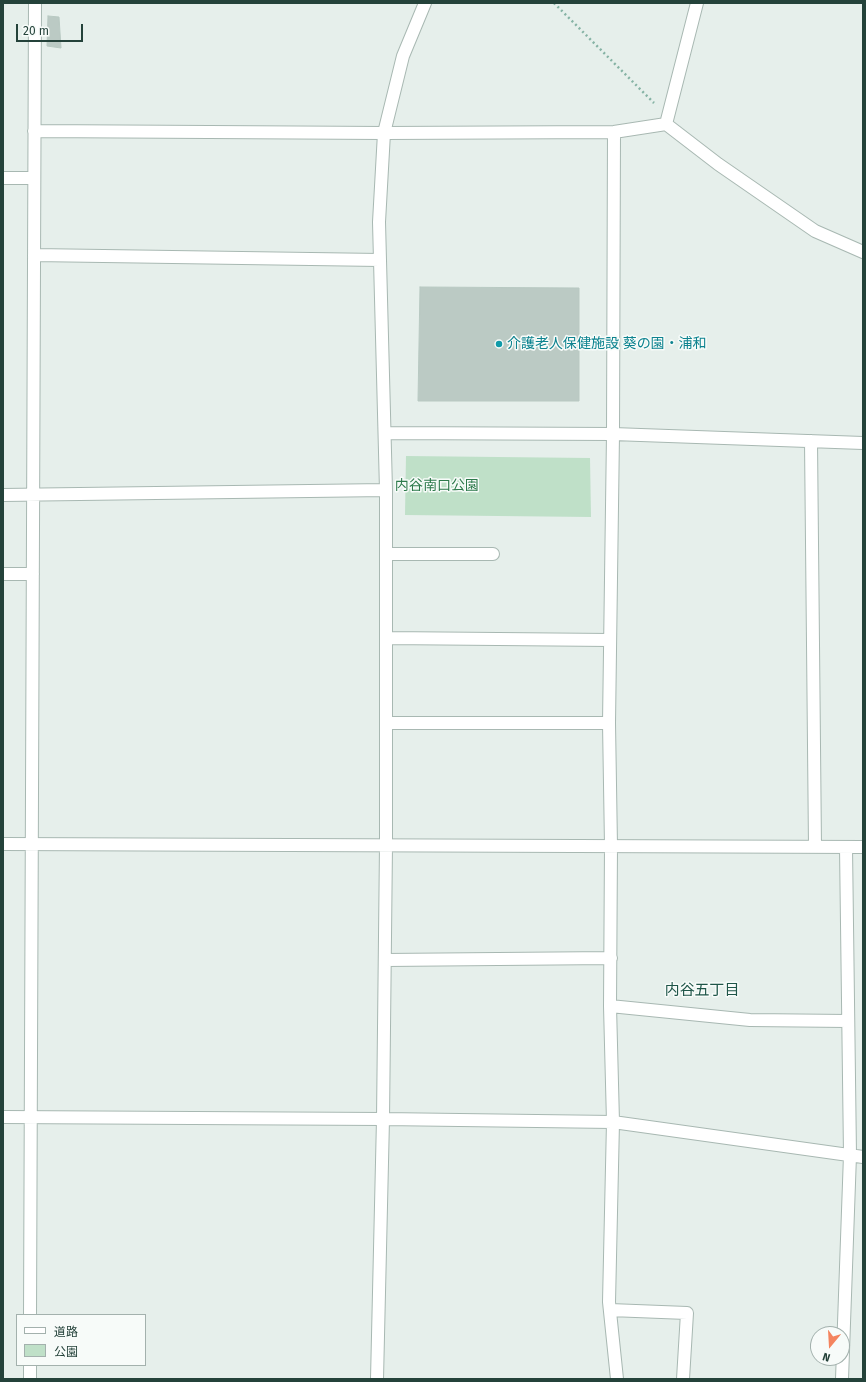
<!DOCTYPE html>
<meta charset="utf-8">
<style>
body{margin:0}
#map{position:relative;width:866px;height:1382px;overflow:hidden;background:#e6efeb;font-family:"Fira Sans","Noto Sans JP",sans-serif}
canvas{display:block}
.frame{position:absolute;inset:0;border:4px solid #24423a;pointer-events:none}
.legend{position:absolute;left:16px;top:1314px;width:130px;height:52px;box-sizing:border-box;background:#f7fbf9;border:1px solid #a3b1ad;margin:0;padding:5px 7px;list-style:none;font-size:12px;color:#24423a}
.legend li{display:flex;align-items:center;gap:8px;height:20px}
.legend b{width:20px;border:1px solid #a3b1ad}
.north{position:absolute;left:810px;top:1326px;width:40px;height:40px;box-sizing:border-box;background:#f7fbf9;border:1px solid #a3b1ad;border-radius:50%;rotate:198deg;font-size:11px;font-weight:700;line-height:16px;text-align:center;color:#24423a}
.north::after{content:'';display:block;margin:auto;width:14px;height:18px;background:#f4845f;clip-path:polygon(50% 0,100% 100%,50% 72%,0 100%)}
.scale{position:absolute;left:16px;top:24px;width:67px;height:18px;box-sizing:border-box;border:2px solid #24423a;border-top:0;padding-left:5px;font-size:12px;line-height:14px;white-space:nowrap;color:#24423a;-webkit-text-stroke:3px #f7fbf9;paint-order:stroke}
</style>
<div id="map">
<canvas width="866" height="1382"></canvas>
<div class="frame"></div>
<ul class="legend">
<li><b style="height:5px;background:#fff"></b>道路</li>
<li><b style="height:11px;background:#bfe0c8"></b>公園</li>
</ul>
<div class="north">N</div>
<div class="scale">20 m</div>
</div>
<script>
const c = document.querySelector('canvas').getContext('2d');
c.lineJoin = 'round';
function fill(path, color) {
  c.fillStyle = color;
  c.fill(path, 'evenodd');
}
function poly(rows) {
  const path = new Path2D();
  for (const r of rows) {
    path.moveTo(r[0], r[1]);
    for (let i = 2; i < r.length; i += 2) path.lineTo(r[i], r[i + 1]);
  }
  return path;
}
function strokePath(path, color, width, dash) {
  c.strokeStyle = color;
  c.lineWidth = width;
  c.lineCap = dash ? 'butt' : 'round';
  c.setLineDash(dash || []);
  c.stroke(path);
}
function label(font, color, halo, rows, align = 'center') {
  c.font = font + ' "Fira Sans","Noto Sans JP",sans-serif';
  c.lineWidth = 3;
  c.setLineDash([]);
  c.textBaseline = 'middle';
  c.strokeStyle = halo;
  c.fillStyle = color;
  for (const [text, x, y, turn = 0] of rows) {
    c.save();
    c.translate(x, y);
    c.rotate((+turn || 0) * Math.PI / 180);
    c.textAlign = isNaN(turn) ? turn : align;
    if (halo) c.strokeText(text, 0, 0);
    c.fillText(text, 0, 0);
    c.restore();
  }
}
const green = poly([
 [406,456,590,458,591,517,405,515]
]);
const building = poly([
 [48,16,59,17,61,48,47,46,48,16],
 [420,287,579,288,579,401,418,401,420,287]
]);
const path = poly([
 [554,3,654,103]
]);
const minor = poly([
 [697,3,666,124,718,164,815,231,863,252],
 [34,131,384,133,614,132,666,124],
 [614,132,613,434,609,723,611,846,610,1006,613,1122,609,1302,617,1379],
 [3,178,34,178],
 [34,255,380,260],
 [385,433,613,434,863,443],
 [811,441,815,847],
 [3,495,386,490],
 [386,554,493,554],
 [3,574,33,574],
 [386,638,610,640],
 [386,723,609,723],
 [3,844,863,847],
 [385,960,611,958],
 [610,1006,750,1020,848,1021],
 [3,1117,383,1119,613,1122,863,1157],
 [610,1310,687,1313,683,1379],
 [30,1315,35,3],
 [30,1379,30,1365],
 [377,1379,383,1119,386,845,386,490,379,222,384,133,403,56,425,3],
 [842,1379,850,1155,846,847]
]);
const markers = [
 [499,344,4,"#0f9aa8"]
];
const cultureNames = [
 ["介護老人保健施設 葵の園・浦和",507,344]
];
const parkNames = [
 ["内谷南口公園",437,486]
];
const neighbourhoodNames = [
 ["内谷五丁目",702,991]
];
fill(green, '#bfe0c8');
fill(building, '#bbcac4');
strokePath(building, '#b8c9c2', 1);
strokePath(minor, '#a8b8b2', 14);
strokePath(path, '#86b3a5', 2.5, [2, 3]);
strokePath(minor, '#fff', 12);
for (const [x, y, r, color] of markers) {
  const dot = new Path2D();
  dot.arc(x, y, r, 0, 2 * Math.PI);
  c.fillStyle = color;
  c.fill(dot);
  strokePath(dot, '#f7fbf9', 1.5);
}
label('14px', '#0d838f', '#f7fbf9', cultureNames, 'left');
label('14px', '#2d7a4b', '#f7fbf9', parkNames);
label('15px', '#1f5548', '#f7fbf9', neighbourhoodNames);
</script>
